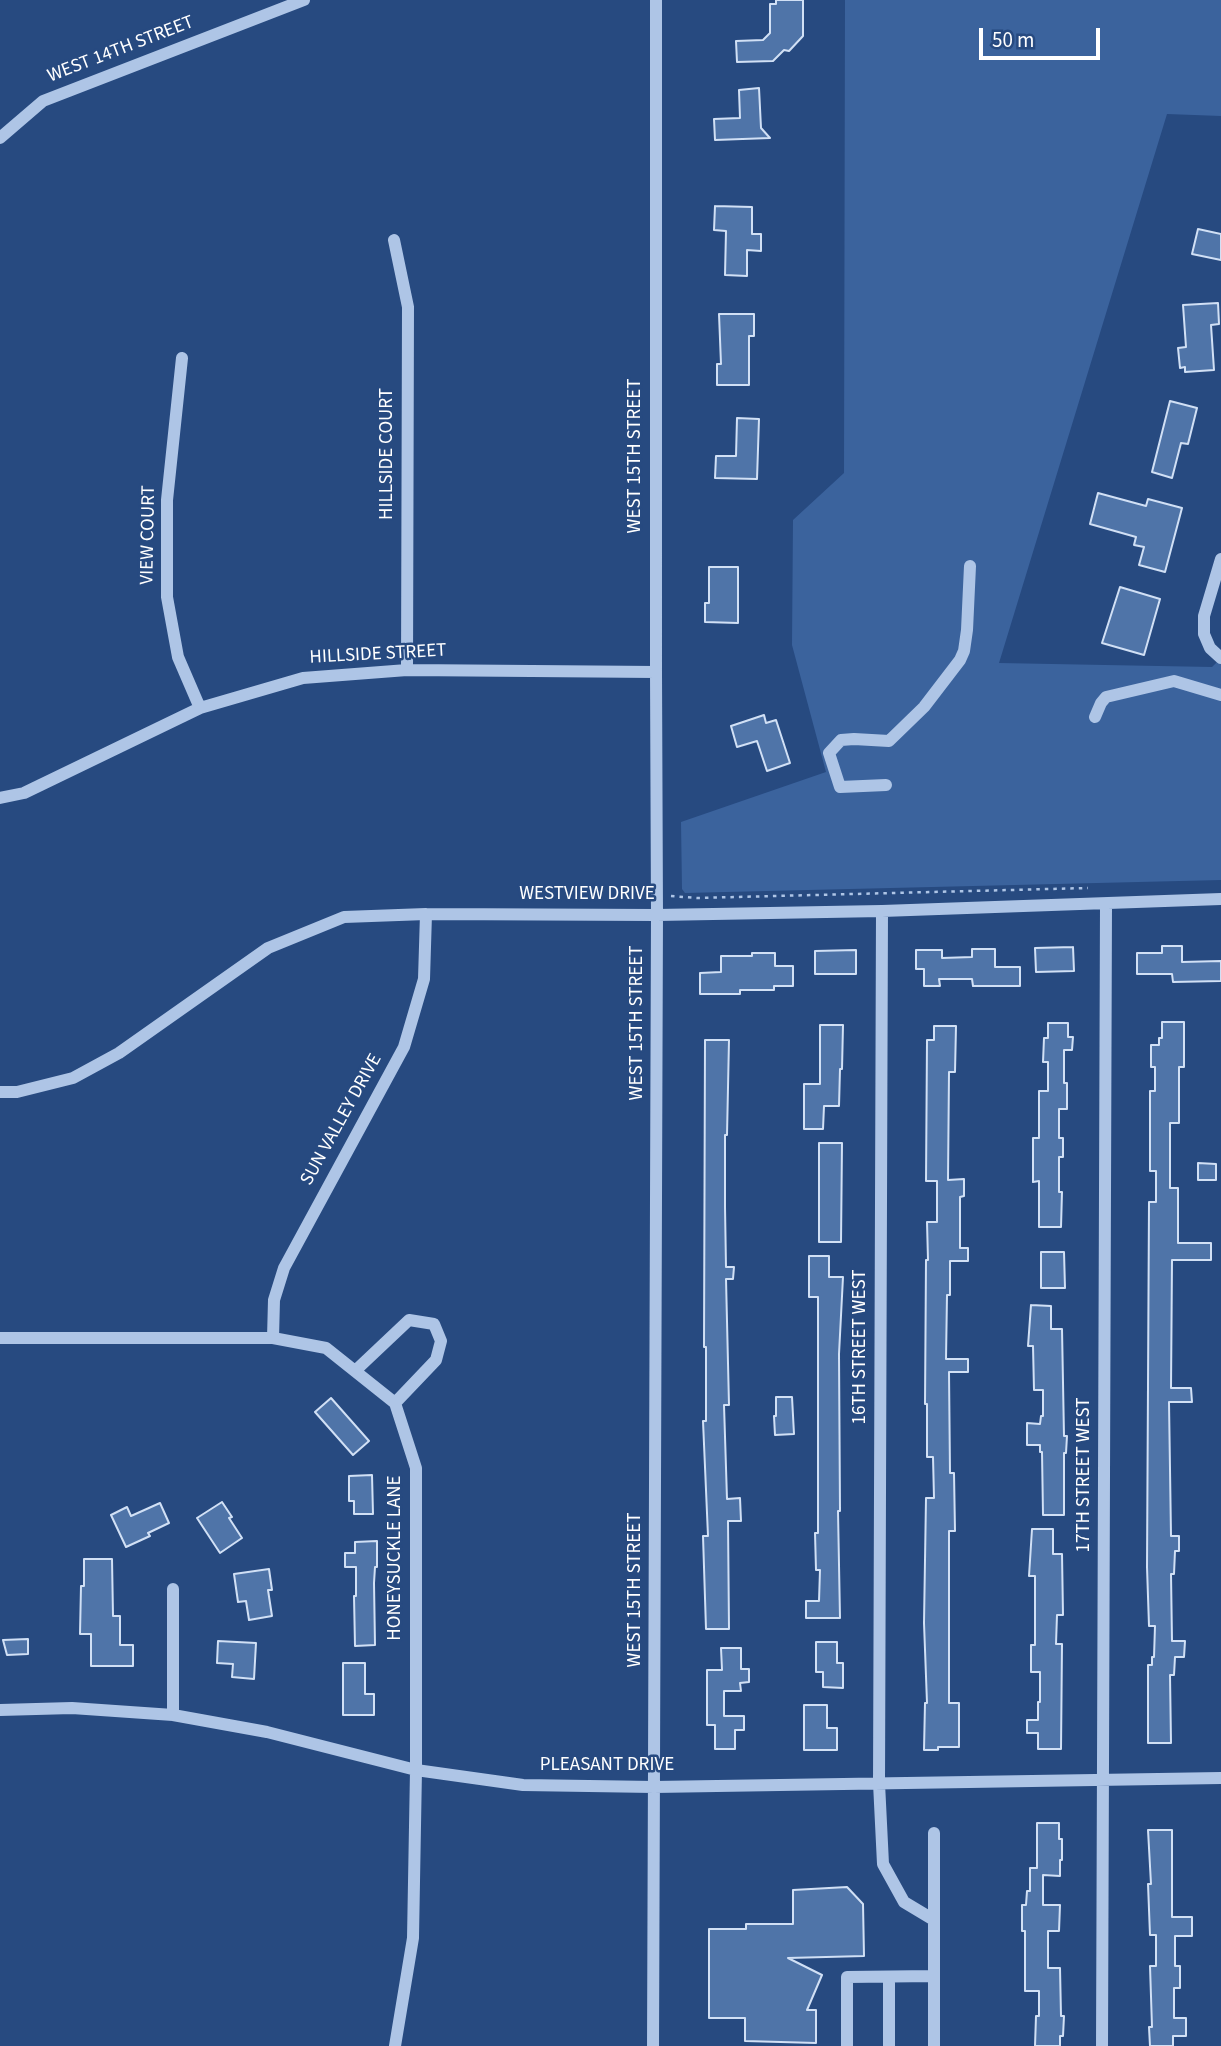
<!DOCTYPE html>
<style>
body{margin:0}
#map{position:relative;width:1221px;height:2046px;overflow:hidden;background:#274a80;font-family:"Source Sans 3",sans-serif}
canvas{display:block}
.scale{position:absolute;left:979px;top:28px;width:121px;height:32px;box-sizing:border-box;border:4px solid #fff;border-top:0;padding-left:9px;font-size:21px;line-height:24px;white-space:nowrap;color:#fff;-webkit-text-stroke:5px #274a80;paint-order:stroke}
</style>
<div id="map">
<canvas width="1221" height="2046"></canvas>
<div class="scale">50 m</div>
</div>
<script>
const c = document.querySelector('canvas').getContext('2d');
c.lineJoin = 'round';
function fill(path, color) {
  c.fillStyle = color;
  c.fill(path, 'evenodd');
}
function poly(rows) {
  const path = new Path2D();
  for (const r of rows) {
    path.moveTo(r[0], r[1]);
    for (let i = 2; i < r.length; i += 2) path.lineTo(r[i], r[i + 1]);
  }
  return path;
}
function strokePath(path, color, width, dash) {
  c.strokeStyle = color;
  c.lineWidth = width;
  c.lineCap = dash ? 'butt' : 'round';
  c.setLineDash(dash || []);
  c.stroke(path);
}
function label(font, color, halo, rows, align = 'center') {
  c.font = font + ' "Source Sans 3",sans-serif';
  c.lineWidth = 5;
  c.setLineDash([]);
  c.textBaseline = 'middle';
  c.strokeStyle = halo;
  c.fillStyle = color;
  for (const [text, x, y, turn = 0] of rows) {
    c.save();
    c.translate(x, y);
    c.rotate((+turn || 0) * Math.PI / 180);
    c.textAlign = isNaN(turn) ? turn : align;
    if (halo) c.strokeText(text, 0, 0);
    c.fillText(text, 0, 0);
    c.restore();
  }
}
const green = poly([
 [845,0,1221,0,1221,116,1167,114,999,663,1212,667,1221,658,1221,880,685,893,682,889,681,822,826,772,792,645,793,520,844,473]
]);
const building = poly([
 [776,0,803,0,803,36,789,51,784,50,773,61,737,62,736,41,763,40,770,33,770,4,776,4,776,0],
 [759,88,761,128,770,138,715,140,714,119,740,118,739,90,759,88],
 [715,206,752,207,752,234,761,234,761,251,747,250,747,276,725,275,726,231,714,230,715,206],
 [1198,229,1221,234,1221,260,1192,254,1198,229],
 [1218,303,1219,324,1211,325,1214,370,1185,372,1185,367,1180,368,1178,348,1186,347,1183,305,1218,303],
 [719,314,754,314,754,336,749,336,749,385,717,385,717,364,721,364,719,314],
 [1170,401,1197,408,1188,444,1181,443,1172,478,1152,472,1170,401],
 [737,418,759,419,757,479,715,478,716,456,736,456,737,418],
 [1098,493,1146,506,1148,499,1182,508,1165,572,1139,565,1144,547,1134,545,1136,537,1090,524,1098,493],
 [709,567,738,567,738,623,705,622,705,603,709,603,709,567],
 [1120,587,1160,599,1144,655,1102,643,1120,587],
 [764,715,766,723,776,720,790,763,767,771,757,741,737,747,731,726,764,715],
 [1162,946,1182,946,1182,962,1221,961,1221,981,1173,982,1172,974,1137,974,1137,953,1162,953,1162,946],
 [1073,947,1074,971,1036,972,1035,948,1073,947],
 [972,949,995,949,995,967,1020,967,1020,986,973,986,972,979,939,979,940,986,924,986,924,969,916,969,916,950,942,950,942,958,972,957,972,949],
 [856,950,856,974,815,974,815,951,856,950],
 [752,953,775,953,775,966,793,966,793,986,774,986,774,990,740,990,740,994,700,994,700,973,721,972,721,956,752,956,752,953],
 [1162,1022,1184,1022,1184,1067,1179,1067,1179,1123,1170,1123,1170,1188,1178,1188,1178,1243,1211,1243,1211,1260,1172,1260,1171,1388,1191,1388,1192,1402,1169,1402,1171,1536,1179,1536,1179,1551,1175,1551,1174,1574,1171,1574,1172,1641,1185,1641,1184,1657,1175,1657,1174,1675,1170,1675,1171,1743,1148,1743,1148,1665,1152,1665,1152,1657,1154,1657,1155,1626,1149,1626,1147,1567,1149,1202,1156,1202,1156,1171,1150,1171,1150,1091,1155,1091,1155,1067,1151,1067,1151,1045,1159,1045,1159,1038,1162,1038,1162,1022],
 [1048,1023,1068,1023,1068,1037,1073,1037,1072,1050,1064,1050,1064,1083,1067,1083,1067,1109,1059,1109,1059,1138,1063,1138,1063,1157,1059,1157,1059,1192,1062,1192,1061,1227,1039,1227,1039,1181,1033,1182,1033,1138,1039,1138,1039,1091,1048,1091,1048,1062,1043,1062,1044,1038,1048,1038,1048,1023],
 [820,1025,843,1025,842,1069,840,1069,839,1106,824,1106,823,1129,804,1129,804,1084,820,1084,820,1025],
 [934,1026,956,1026,955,1072,949,1072,948,1180,964,1179,964,1196,960,1197,960,1248,968,1248,968,1261,950,1261,950,1295,947,1295,946,1359,968,1359,968,1372,949,1372,950,1473,954,1473,955,1531,949,1531,949,1703,959,1703,959,1747,938,1747,938,1750,924,1750,925,1703,927,1703,924,1623,926,1498,934,1498,933,1457,927,1457,927,1404,925,1404,926,1260,928,1260,927,1222,937,1222,937,1181,926,1181,927,1040,934,1040,934,1026],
 [705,1040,729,1040,727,1135,725,1135,725,1207,726,1267,734,1267,733,1279,726,1279,729,1405,724,1405,727,1499,740,1498,741,1521,728,1521,729,1629,706,1629,703,1536,708,1536,703,1421,706,1421,706,1347,704,1347,705,1040],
 [819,1143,842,1143,841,1242,819,1242,819,1143],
 [1198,1163,1216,1164,1216,1180,1198,1180,1198,1163],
 [1041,1252,1064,1252,1065,1288,1041,1288,1041,1252],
 [809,1256,829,1256,829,1277,843,1277,839,1354,840,1511,838,1511,840,1618,806,1618,806,1601,819,1601,820,1570,816,1570,815,1533,818,1533,818,1297,809,1297,809,1256],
 [1031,1305,1051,1306,1051,1329,1062,1329,1064,1436,1067,1436,1066,1453,1064,1453,1064,1515,1043,1515,1042,1452,1040,1452,1040,1445,1027,1445,1027,1423,1040,1424,1041,1416,1043,1416,1043,1390,1034,1390,1033,1346,1028,1346,1031,1305],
 [776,1397,792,1397,794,1434,775,1435,774,1416,776,1416,776,1397],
 [331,1398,369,1441,353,1455,315,1412,331,1398],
 [372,1475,373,1514,354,1514,354,1501,349,1501,349,1476,372,1475],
 [222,1502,232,1517,229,1518,242,1538,220,1553,197,1518,222,1502],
 [160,1503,169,1523,148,1533,150,1536,126,1547,111,1515,127,1507,131,1516,160,1503],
 [1032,1529,1053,1529,1053,1554,1062,1554,1063,1615,1057,1615,1056,1644,1062,1644,1061,1749,1038,1749,1038,1733,1027,1733,1027,1720,1038,1720,1038,1702,1040,1702,1040,1672,1031,1672,1031,1645,1035,1645,1035,1576,1029,1576,1032,1529],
 [377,1541,377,1567,375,1567,374,1583,375,1645,355,1646,354,1596,356,1596,356,1567,345,1567,345,1553,355,1553,355,1542,377,1541],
 [84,1559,112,1559,113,1616,120,1616,120,1645,133,1645,133,1666,91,1666,91,1634,80,1634,81,1586,84,1586,84,1559],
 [269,1569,272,1590,268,1590,272,1616,249,1620,246,1601,238,1602,234,1574,269,1569],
 [28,1639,28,1654,7,1655,3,1640,28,1639],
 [218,1641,256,1643,254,1679,232,1677,233,1664,217,1663,218,1641],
 [816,1642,837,1642,837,1663,843,1663,843,1688,823,1687,823,1672,816,1672,816,1642],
 [721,1648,741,1648,741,1669,749,1669,749,1682,740,1683,741,1691,724,1691,724,1716,744,1716,744,1730,735,1730,735,1749,715,1749,715,1725,707,1725,707,1670,722,1670,721,1648],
 [343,1663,365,1663,365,1694,374,1694,374,1715,343,1715,343,1663],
 [804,1705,827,1705,827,1728,837,1728,837,1750,804,1750,804,1705],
 [1037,1823,1059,1823,1059,1839,1062,1839,1062,1860,1060,1860,1060,1876,1043,1875,1043,1905,1060,1905,1059,1931,1048,1931,1048,1968,1060,1968,1061,2016,1064,2016,1063,2036,1060,2036,1060,2046,1035,2046,1036,2016,1039,2016,1039,1991,1025,1991,1025,1931,1022,1931,1022,1905,1026,1905,1027,1891,1030,1891,1030,1868,1037,1868,1037,1823],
 [1148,1830,1172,1830,1172,1917,1192,1917,1192,1936,1175,1936,1175,1966,1180,1966,1180,1988,1174,1988,1174,2018,1186,2018,1186,2036,1173,2036,1173,2046,1150,2046,1149,2027,1152,2027,1150,1966,1156,1966,1156,1935,1150,1935,1148,1884,1151,1884,1148,1830],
 [847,1887,863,1904,864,1956,788,1958,822,1975,807,2010,816,2010,816,2043,745,2041,745,2018,709,2018,709,1929,746,1929,746,1924,793,1924,793,1890,847,1887]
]);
const path = poly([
 [671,896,697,898,1088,888]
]);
const minor = poly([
 [0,138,43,101,304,0],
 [394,240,408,307,407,670],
 [182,358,167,500,167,597,178,657,200,708],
 [1221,559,1204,616,1204,634,1210,648,1221,658],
 [1095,717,1101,703,1106,697,1174,681,1221,695],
 [886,785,840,787,829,753,841,740,854,739,889,741,924,707,960,660,964,651,967,630,970,566],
 [0,798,24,793,200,708,303,678,407,670,656,672],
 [882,911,879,1783,883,1864,904,1902,934,1920],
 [0,1092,17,1092,73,1078,119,1053,268,948,344,917,426,914,657,915,882,911,1221,899],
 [0,1338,273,1338,326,1348,395,1403,416,1468,416,1770,413,1938,395,2046],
 [273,1338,274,1300,284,1268,404,1047,424,979,426,914],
 [355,1371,409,1320,434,1324,441,1341,436,1360,395,1403],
 [0,1710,72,1708,173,1715,267,1732,416,1770,523,1785,654,1787,1221,1778],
 [173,1715,173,1589],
 [934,1976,934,2046],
 [889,1977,889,2046],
 [653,2046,657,915,656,672,656,0],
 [847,2046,847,1977,934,1976,934,1833],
 [1102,2046,1106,904]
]);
const streetNames = [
 ["WEST 14TH STREET",121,50,-21],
 ["HILLSIDE COURT",388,454,-90],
 ["WEST 15TH STREET",636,456,-90],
 ["VIEW COURT",149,535,-89],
 ["HILLSIDE STREET",378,655,-3],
 ["WESTVIEW DRIVE",587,895],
 ["WEST 15TH STREET",638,1023,-90],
 ["SUN VALLEY DRIVE",342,1120,-61],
 ["16TH STREET WEST",861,1347,-90],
 ["17TH STREET WEST",1085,1475,-90],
 ["HONEYSUCKLE LANE",396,1558,-90],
 ["WEST 15TH STREET",636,1590,-90],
 ["PLEASANT DRIVE",607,1766]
];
fill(green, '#3b639d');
fill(building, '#4f74a8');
strokePath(building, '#d1e0f5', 2);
strokePath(path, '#aec5e6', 2.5, [3.5, 5]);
strokePath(minor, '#aec5e6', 12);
label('19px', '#fff', '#274a80', streetNames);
</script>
